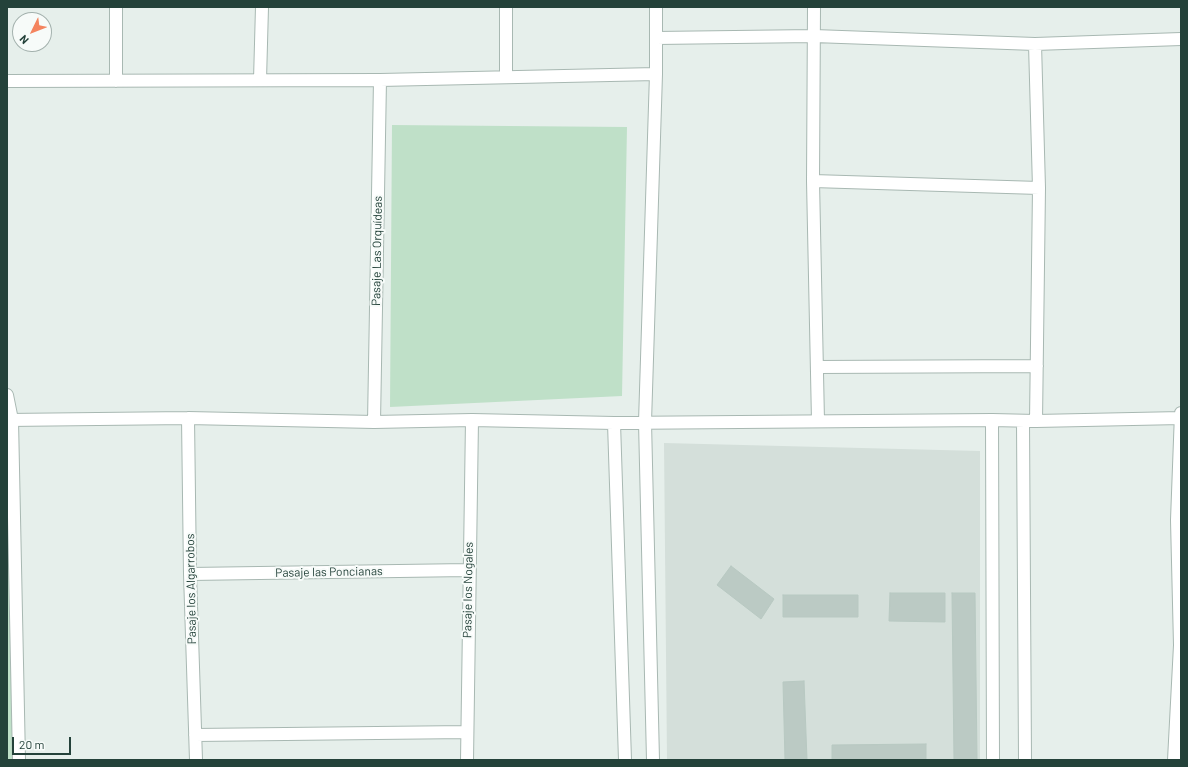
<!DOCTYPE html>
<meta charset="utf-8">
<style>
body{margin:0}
#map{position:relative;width:1188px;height:767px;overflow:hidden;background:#e6efeb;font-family:Barlow,sans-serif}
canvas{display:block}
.frame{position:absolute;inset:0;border:8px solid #24423a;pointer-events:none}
.north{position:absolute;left:12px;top:12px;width:40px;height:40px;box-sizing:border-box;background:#f7fbf9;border:1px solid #a3b1ad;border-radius:50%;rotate:227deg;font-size:11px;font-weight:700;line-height:16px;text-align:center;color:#24423a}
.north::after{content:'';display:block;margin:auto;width:14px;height:18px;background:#f4845f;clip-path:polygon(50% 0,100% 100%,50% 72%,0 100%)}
.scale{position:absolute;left:12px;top:737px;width:59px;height:18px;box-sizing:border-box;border:2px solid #24423a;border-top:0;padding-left:5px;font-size:12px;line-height:14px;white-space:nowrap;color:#24423a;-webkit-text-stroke:3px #f7fbf9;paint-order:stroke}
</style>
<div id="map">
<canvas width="1188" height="767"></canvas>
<div class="frame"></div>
<div class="north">N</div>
<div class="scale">20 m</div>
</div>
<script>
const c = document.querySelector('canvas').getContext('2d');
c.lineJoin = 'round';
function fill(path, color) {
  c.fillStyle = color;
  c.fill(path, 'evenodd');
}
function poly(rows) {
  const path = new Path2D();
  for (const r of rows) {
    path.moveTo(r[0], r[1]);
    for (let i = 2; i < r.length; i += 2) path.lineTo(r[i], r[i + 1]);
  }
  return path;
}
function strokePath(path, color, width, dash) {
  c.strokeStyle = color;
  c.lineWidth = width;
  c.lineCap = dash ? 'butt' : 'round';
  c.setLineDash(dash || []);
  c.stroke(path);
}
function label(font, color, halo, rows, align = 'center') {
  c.font = font + ' Barlow,sans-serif';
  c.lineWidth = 4;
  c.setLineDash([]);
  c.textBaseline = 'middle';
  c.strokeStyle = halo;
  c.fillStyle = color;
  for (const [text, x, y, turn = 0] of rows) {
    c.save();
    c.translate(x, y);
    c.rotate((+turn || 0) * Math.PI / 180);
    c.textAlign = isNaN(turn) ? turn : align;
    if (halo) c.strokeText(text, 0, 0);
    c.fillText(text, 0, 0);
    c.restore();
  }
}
const built = poly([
 [664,443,980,451,980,760,667,760]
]);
const green = poly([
 [392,125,627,127,622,396,390,407],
 [7,425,15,760,7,760]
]);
const building = poly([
 [731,566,774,599,761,619,717,585,731,566],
 [890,593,945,593,945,622,889,621,890,593],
 [952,593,975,593,977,760,954,760,952,593],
 [783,595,858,595,858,617,783,617,783,595],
 [804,681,807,760,785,760,783,682,804,681],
 [926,744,926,760,832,760,832,745,926,744]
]);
const minor = poly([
 [116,7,116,81],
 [814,7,813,181,818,421],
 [656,38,814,36,1035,44,1181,39],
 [1035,44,1039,188,1036,421],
 [506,76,506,7],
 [260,80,262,7],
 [7,81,380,80,656,74],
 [813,181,1039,188],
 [817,367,1037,366],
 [188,418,190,574,196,760],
 [7,420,188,418,374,422,472,420,614,423,992,420,1036,421,1181,418],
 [992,420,993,760],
 [1023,421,1025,760],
 [374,422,380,80],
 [614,423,625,760],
 [190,574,468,570],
 [195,735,467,732],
 [467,760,472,420],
 [653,760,645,422,656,74,656,7],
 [1174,760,1180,645,1177,520,1181,413]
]);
const tertiary = poly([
 [7,395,12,420,19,760]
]);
const streetNames = [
 ["Pasaje Las Orquídeas",377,251,-89],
 ["Pasaje las Poncianas",329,572,-1],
 ["Pasaje los Algarrobos",191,589,-91],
 ["Pasaje los Nogales",468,590,-89]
];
fill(built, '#d4dfda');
fill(green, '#bfe0c8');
fill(building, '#bbcac4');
strokePath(building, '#b8c9c2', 1);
strokePath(minor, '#a8b8b2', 14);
strokePath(tertiary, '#a8b8b2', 14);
strokePath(minor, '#fff', 12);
strokePath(tertiary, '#fff', 12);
label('12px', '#24423a', '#f7fbf9', streetNames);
</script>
